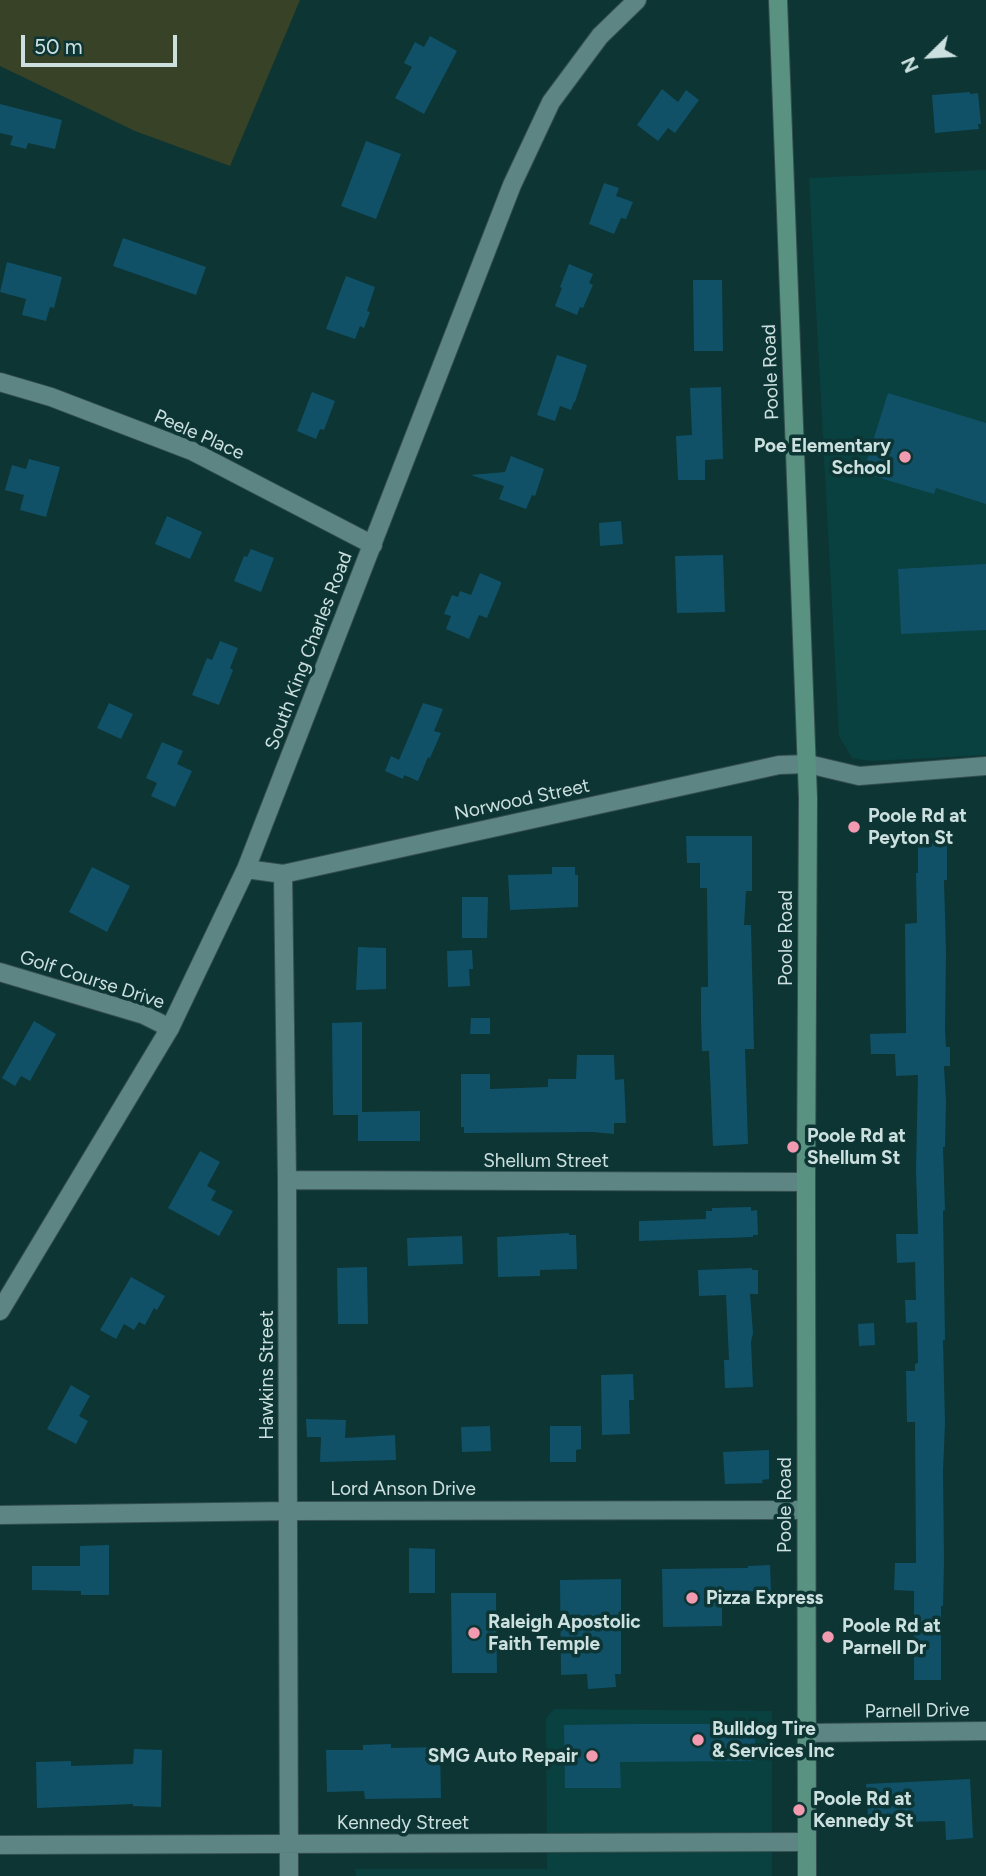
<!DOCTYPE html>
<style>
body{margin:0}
#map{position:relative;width:986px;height:1876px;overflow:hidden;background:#0d3534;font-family:Figtree,sans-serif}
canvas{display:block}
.north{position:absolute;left:895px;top:21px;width:70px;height:70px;-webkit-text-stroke:5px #0d3534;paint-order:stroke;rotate:246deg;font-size:19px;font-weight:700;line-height:28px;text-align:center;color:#cce0df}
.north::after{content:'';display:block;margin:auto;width:24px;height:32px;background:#cce0df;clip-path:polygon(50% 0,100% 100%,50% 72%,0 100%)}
.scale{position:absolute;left:21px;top:35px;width:156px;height:32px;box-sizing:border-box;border:4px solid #cce0df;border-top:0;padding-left:9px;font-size:21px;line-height:24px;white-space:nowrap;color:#cce0df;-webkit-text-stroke:5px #0d3534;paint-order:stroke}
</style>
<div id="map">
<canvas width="986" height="1876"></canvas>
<div class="north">N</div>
<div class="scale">50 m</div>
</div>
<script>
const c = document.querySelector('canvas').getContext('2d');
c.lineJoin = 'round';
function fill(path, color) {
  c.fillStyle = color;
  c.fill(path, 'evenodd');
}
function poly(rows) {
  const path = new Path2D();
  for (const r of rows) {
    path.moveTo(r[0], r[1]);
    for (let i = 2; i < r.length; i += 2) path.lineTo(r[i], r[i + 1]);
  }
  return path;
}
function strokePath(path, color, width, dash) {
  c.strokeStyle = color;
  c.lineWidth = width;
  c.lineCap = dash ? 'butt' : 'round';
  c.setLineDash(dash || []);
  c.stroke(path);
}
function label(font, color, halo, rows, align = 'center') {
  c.font = font + ' Figtree,sans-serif';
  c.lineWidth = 7;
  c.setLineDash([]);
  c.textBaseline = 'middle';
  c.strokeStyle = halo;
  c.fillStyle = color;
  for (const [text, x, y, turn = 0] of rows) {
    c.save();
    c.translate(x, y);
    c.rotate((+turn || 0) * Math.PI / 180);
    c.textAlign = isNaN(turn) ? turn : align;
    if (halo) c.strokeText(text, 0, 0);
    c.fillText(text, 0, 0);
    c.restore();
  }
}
const built = poly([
 [986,170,986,755,871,761,852,758,839,736,809,178],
 [554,1709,772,1711,772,1876,356,1876,355,1869,547,1869,546,1718]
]);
const green = poly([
 [0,0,300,0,230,166,135,131,0,66]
]);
const building = poly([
 [430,36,457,51,424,114,395,98,412,67,404,63,415,42,424,47],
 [662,89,678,102,686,90,699,100,675,133,668,128,658,141,637,125],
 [970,92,970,94,978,93,981,124,978,124,979,129,935,133,932,95],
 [0,104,62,120,55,149,28,143,26,149,10,145,13,136,0,133],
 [366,141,401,154,376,219,341,206],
 [604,183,619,188,616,196,633,202,626,219,621,218,614,234,589,224],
 [123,238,206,267,196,295,113,266],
 [7,262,62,277,54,308,50,307,46,321,22,315,26,299,0,292],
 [569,264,593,274,589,283,593,285,583,308,580,307,577,315,555,306,562,288,560,287],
 [346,276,375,287,367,311,370,312,364,328,360,326,355,339,326,329],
 [693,280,722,280,723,351,694,351],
 [557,355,587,365,575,402,574,402,571,410,560,406,555,421,537,415],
 [721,387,723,459,705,460,705,480,678,480,676,436,692,435,690,388],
 [312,392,335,401,324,430,320,429,316,439,297,431],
 [888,393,986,423,986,504,936,488,934,494,863,473],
 [511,456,544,469,535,496,532,495,526,509,499,499,504,486,471,475,505,472],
 [29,459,60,467,46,517,20,510,24,495,5,490,12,465,26,469],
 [167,516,202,532,190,559,155,544],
 [621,521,623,544,600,546,599,523],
 [251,549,274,558,261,592,234,581,244,556,247,557],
 [723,555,725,612,677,613,675,556],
 [986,564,986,630,901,634,898,569],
 [480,573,501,582,501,584,487,618,479,615,469,639,446,629,451,616,444,614,452,595,458,597,460,591,471,595],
 [220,641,238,648,230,668,233,670,219,705,192,695,207,658,212,660],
 [109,703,133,714,121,739,97,728],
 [423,703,443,709,434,731,441,733,430,758,428,757,418,781,404,775,403,779,385,771,391,756,399,760],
 [162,742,183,751,177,764,192,771,175,807,151,796,157,783,146,778],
 [918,833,947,833,947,880,944,880,946,951,945,1029,946,1047,950,1047,950,1066,944,1066,946,1101,945,1147,943,1147,945,1210,943,1211,945,1340,943,1340,945,1423,943,1471,944,1561,943,1606,941,1606,941,1680,914,1680,914,1591,894,1590,895,1563,916,1563,915,1422,907,1422,906,1371,915,1371,915,1364,918,1363,917,1322,906,1323,905,1300,916,1300,915,1262,897,1263,896,1234,918,1234,916,1170,918,1075,896,1076,895,1054,871,1054,870,1034,906,1033,905,924,917,923,916,873,918,873],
 [686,836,752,836,752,891,746,891,744,925,751,925,754,1049,745,1049,748,1144,713,1146,709,1051,702,1051,701,1021,701,987,708,987,707,888,700,888,700,863,687,863],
 [92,867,130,886,107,932,69,912],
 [552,867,575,867,575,875,578,875,578,907,510,910,508,875,552,874],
 [462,897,488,897,487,938,462,938],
 [358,947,386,948,386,989,356,990],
 [472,950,473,969,469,969,470,986,448,987,447,951],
 [471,1018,490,1018,490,1034,470,1034],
 [34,1021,56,1034,30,1081,21,1076,15,1086,2,1078],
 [362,1022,362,1112,420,1111,420,1141,358,1141,358,1115,333,1115,332,1023],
 [577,1055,614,1055,615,1080,624,1079,626,1123,614,1123,614,1134,593,1132,464,1133,464,1127,461,1127,461,1074,490,1074,490,1089,548,1087,548,1079,576,1079],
 [200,1151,220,1162,207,1186,216,1191,211,1200,233,1211,219,1236,168,1208],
 [751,1207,751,1211,757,1210,758,1235,753,1235,753,1237,639,1241,639,1221,706,1219,706,1211,712,1211,712,1208],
 [569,1233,569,1235,576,1235,577,1269,540,1270,540,1276,498,1277,497,1237],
 [462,1236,463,1264,408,1266,407,1238],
 [367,1267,368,1324,338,1324,337,1268],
 [752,1268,752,1270,758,1270,758,1294,750,1294,753,1333,751,1342,753,1387,725,1388,724,1360,729,1360,726,1295,699,1296,698,1270],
 [131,1277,165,1296,157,1310,154,1308,145,1325,139,1322,134,1330,124,1324,116,1339,100,1330],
 [874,1323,875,1345,859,1346,858,1324],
 [633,1374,634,1400,629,1400,630,1434,602,1435,601,1375],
 [71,1385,90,1396,79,1416,88,1421,76,1444,47,1429],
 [306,1419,346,1420,345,1438,395,1435,396,1460,320,1462,321,1437,307,1437],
 [490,1426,491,1451,462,1452,461,1427],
 [550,1426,581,1426,581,1449,576,1450,576,1462,550,1462],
 [769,1450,769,1479,762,1480,763,1483,725,1484,723,1452],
 [109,1545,109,1595,81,1595,81,1591,32,1590,32,1566,80,1566,80,1546],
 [409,1548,435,1549,435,1593,409,1593],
 [770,1565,771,1591,722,1592,722,1626,663,1627,662,1569,748,1568,748,1566],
 [621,1579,621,1674,615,1674,616,1687,588,1689,587,1674,561,1675,560,1580],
 [451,1593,496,1593,497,1673,452,1673],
 [635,1724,755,1724,755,1761,620,1762,621,1788,565,1788,564,1725],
 [391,1744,391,1748,440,1747,441,1798,365,1799,364,1791,327,1792,326,1750,363,1750,363,1745],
 [134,1749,162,1750,161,1807,133,1806,133,1804,37,1808,36,1762,71,1761,71,1766,133,1764],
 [970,1779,973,1838,946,1840,945,1821,904,1822,904,1818,868,1819,866,1784]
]);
const minor = poly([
 [0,382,51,397,192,451,373,545],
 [283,874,287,1180,289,1876],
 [0,972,144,1015,170,1028],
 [287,1180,806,1182],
 [0,1515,289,1511,806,1510],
 [806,1733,986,1731],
 [0,1845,806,1842]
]);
const tertiary = poly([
 [246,869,283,874,779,765,808,764,859,776,986,766],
 [0,1311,170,1028,246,869,512,185,551,102,600,36,637,0]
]);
const secondary = poly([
 [778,0,808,798,806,1182,807,1876]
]);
const markers = [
 [905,457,7,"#f29aaf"],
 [854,827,7,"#f29aaf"],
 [793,1147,7,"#f29aaf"],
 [692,1598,7,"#f29aaf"],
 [474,1633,7,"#f29aaf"],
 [828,1637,7,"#f29aaf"],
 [698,1740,7,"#f29aaf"],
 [592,1756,7,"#f29aaf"],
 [799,1810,7,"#f29aaf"]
];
const streetNames = [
 ["Poole Road",771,372,-92],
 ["Peele Place",199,435,24],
 ["South King Charles Road",309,651,-69],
 ["Norwood Street",522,800,-12],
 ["Poole Road",786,938,-90],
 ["Golf Course Drive",92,980,18],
 ["Shellum Street",546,1161],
 ["Hawkins Street",267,1375,-90],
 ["Lord Anson Drive",403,1489],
 ["Poole Road",785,1505,-90],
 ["Parnell Drive",917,1711,-1],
 ["Kennedy Street",403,1823]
];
const poiNames = [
 ["Poe Elementary",891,446,"right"],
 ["School",891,468,"right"],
 ["Poole Rd at",868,816],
 ["Peyton St",868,838],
 ["Poole Rd at",807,1136],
 ["Shellum St",807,1158],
 ["Pizza Express",706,1598],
 ["Raleigh Apostolic",488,1622],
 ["Faith Temple",488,1644],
 ["Poole Rd at",842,1626],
 ["Parnell Dr",842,1648],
 ["Bulldog Tire",712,1729],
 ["& Services Inc",712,1751],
 ["SMG Auto Repair",578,1756,"right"],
 ["Poole Rd at",813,1799],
 ["Kennedy St",813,1821]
];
fill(built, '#094140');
fill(green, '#384226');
fill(building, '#105168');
strokePath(minor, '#354f4e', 20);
strokePath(tertiary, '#354f4e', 20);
strokePath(secondary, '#354f4e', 20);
strokePath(minor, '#5d8583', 18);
strokePath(tertiary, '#5d8583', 18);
strokePath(secondary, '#5a9282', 18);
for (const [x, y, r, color] of markers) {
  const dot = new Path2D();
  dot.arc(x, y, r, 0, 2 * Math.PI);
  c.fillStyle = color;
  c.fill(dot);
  strokePath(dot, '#0d3534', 2.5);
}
label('19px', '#cce0df', '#0d3534', streetNames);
label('bold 19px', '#cce0df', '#0d3534', poiNames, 'left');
</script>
